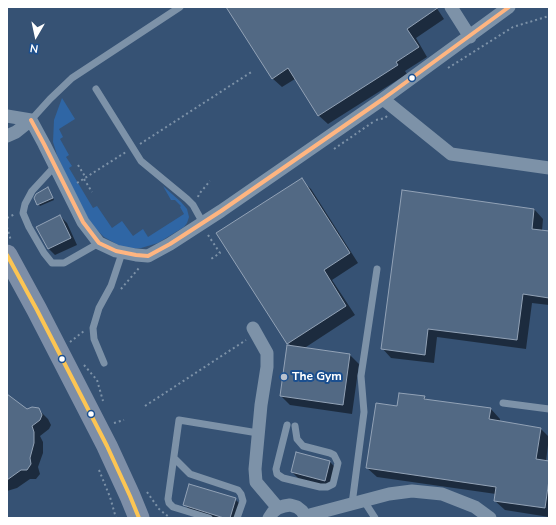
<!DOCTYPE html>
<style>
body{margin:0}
#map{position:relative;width:556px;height:525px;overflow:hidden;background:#365274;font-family:"Nunito Sans",sans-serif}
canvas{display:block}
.frame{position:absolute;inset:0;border:8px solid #fff;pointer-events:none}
.north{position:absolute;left:16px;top:16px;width:40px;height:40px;-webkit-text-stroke:3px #1b4f8f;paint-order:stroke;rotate:189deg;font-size:11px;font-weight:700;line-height:16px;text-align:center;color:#fff}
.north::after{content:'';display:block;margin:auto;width:14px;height:18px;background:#fff;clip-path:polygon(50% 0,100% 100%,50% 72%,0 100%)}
</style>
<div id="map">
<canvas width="556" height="525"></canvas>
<div class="frame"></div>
<div class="north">N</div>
</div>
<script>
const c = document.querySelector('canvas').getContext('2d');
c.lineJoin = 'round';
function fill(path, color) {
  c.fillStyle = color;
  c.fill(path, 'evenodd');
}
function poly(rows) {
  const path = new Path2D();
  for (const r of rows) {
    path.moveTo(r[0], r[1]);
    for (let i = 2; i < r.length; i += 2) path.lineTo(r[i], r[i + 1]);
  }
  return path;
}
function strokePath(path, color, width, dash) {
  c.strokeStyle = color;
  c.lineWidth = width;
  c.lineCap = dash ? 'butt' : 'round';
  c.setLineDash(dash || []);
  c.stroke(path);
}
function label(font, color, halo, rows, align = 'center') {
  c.font = font + ' "Nunito Sans",sans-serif';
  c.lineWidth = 4;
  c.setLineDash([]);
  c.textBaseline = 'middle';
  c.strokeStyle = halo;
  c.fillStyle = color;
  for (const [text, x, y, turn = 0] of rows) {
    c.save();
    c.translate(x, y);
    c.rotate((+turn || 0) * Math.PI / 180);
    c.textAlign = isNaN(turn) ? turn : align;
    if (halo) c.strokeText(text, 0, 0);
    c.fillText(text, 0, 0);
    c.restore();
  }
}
const green = poly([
 [62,98,75,119,59,129,63,137,60,139,69,155,66,157,72,166,69,168,93,208,97,206,112,228,122,221,133,236,143,229,148,237,184,214,180,207,181,206,175,200,171,200,163,186,181,202,187,209,189,217,187,223,184,227,158,243,141,248,132,249,120,246,104,237,91,224,70,184,57,155,53,142,54,120]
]);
const shadow = poly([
 [228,7,436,7,444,19,416,38,427,57,405,71,407,74,328,124,318,115,295,79,282,87,272,78],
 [301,180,311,189,358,263,332,280,355,315,303,349,350,355,359,364,352,414,290,405,281,396,292,347,288,343],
 [48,188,54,200,40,206,38,204],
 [403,192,534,209,543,219,542,231,549,232,549,305,532,303,526,349,437,337,434,363,391,358,382,348],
 [60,216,67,223,77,245,55,255,48,248],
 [7,396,27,410,38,409,48,419,51,425,49,429,40,436,43,442,43,453,38,467,40,474,36,479,30,479,17,488,7,491],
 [424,397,427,400,491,409,500,419,500,422,540,428,549,437,546,461,549,462,549,517,505,510,495,501,496,494,377,477,367,468,398,407],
 [297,454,330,462,337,469,332,487,299,479,292,472],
 [235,499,242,506,239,518,211,518,191,511,184,504]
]);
const building = poly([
 [226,7,439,7,407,29,419,47,396,62,398,65,318,116,288,68,272,79,226,7],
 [302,178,350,253,324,270,346,306,287,344,216,233,302,178],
 [48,187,53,198,37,205,34,198,36,194,48,187],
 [402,190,534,209,532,229,549,231,549,298,523,294,517,340,428,329,425,355,381,349,402,190],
 [60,215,71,238,48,249,36,227,60,215],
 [287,345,350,354,343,405,280,396,287,345],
 [399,393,425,396,424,399,491,408,489,419,541,428,536,459,549,461,549,480,545,508,494,501,496,487,366,468,376,403,397,406,399,393],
 [7,394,27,409,32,407,39,408,42,415,40,420,32,426,34,432,34,443,30,458,31,464,27,470,21,470,7,480,7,394],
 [296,452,330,461,325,481,291,472,296,452],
 [189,484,236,498,230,518,224,518,183,505,189,484]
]);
const path = poly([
 [448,68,513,27,549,16],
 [376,120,385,118,387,116],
 [140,144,253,71],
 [334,149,373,122],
 [78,165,86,178],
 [84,179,92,192],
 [77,183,126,152],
 [198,197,199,194,210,181],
 [7,218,15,214],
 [7,227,11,241],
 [208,235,220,253,211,259],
 [121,289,139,268],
 [70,342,84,331],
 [84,365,97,380,103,401],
 [145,406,246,340],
 [114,423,124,420],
 [99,470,110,497,116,518],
 [147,492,159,509,170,518]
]);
const service = poly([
 [96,89,141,161,187,199,193,205,203,223],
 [31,120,50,99,72,78,180,7],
 [55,166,32,191,25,204,23,213,29,227,44,253,52,263,64,263,99,243],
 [104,363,94,339,93,328,99,308,111,286,122,253],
 [503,403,549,409],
 [287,425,276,469,277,474,283,478,320,487,327,487,333,484,338,463,334,455,330,453,303,446,297,439,295,426],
 [174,458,190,474,238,490,241,494,243,501,237,518],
 [364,501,375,518],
 [352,504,364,412,361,376,377,269],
 [209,518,173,507,169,503,168,499,179,420,258,433]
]);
const minor = poly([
 [451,7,470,37],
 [383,99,451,154,549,168],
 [7,116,31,120],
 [31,120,44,144,83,222,99,243,116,251,136,255,148,256,170,244,221,211,383,99,509,7],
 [7,136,16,132,31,120],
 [253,328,267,353,267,367,261,405,255,469,256,482,278,508],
 [306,516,389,494,412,491,442,494,475,507,490,518],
 [269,518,273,512,278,508,284,506,290,505,297,507,302,511,306,518]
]);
const primary = poly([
 [7,255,37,310,107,446,130,496,139,518]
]);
const bus1 = poly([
 [7,255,37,310,107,446,130,496,139,518]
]);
const bus2 = poly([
 [31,120,44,144,83,222,99,243,116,251,136,255,148,256,170,244,221,211,383,99,509,7]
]);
const markers = [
 [412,78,3.5,"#fff"],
 [62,359,3.5,"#fff"],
 [284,377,4,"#b9c2ce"],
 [91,414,3.5,"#fff"]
];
const poiNames = [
 ["The Gym",292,377]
];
fill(green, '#2f66a5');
fill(shadow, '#0007');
fill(building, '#526984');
strokePath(building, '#92a2b6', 1);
strokePath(path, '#7d92a8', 2, [2, 3]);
strokePath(service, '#7d92a8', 7);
strokePath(minor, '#7d92a8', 13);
strokePath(primary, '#7d8ea7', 21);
strokePath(bus1, '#fcc553', 4);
strokePath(bus2, '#ffb580', 4);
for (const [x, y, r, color] of markers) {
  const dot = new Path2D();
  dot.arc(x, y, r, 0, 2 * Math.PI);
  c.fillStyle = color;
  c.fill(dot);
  strokePath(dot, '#1b4f8f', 1.5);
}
label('bold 12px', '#fff', '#1b4f8f', poiNames, 'left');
</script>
